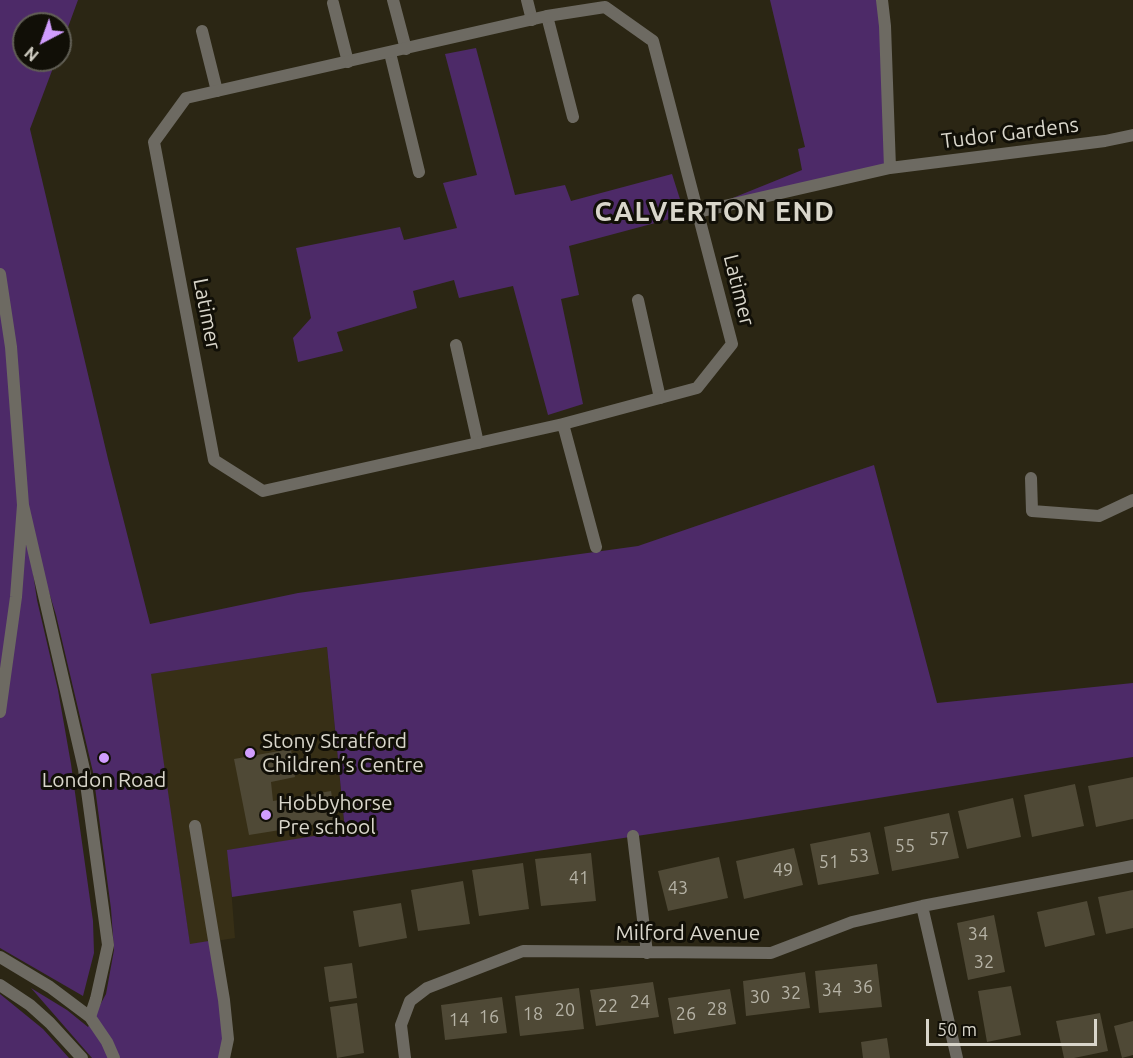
<!DOCTYPE html>
<meta charset="utf-8">
<style>
body{margin:0}
#map{position:relative;width:1133px;height:1058px;overflow:hidden;background:#2b2614;font-family:Ubuntu,sans-serif}
canvas{display:block}
.north{position:absolute;left:12px;top:12px;width:60px;height:60px;box-sizing:border-box;background:#110f07;border:2px solid #615f55;border-radius:50%;rotate:221deg;font-size:16px;font-weight:700;line-height:24px;text-align:center;color:#d9d6cb}
.north::after{content:'';display:block;margin:auto;width:21px;height:27px;background:#d19dfe;clip-path:polygon(50% 0,100% 100%,50% 72%,0 100%)}
.scale{position:absolute;left:926px;top:1019px;width:171px;height:27px;box-sizing:border-box;border:3px solid #d9d6cb;border-top:0;padding-left:8px;font-size:18px;line-height:21px;white-space:nowrap;color:#d9d6cb;-webkit-text-stroke:4px #110f07;paint-order:stroke}
</style>
<div id="map">
<canvas width="1133" height="1058"></canvas>
<div class="north">N</div>
<div class="scale">50 m</div>
</div>
<script>
const c = document.querySelector('canvas').getContext('2d');
c.lineJoin = 'round';
function fill(path, color) {
  c.fillStyle = color;
  c.fill(path, 'evenodd');
}
function poly(rows) {
  const path = new Path2D();
  for (const r of rows) {
    path.moveTo(r[0], r[1]);
    for (let i = 2; i < r.length; i += 2) path.lineTo(r[i], r[i + 1]);
  }
  return path;
}
function strokePath(path, color, width, dash) {
  c.strokeStyle = color;
  c.lineWidth = width;
  c.lineCap = dash ? 'butt' : 'round';
  c.setLineDash(dash || []);
  c.stroke(path);
}
function label(font, color, halo, rows, align = 'center') {
  c.font = font + ' Ubuntu,sans-serif';
  c.lineWidth = 6;
  c.setLineDash([]);
  c.textBaseline = 'middle';
  c.strokeStyle = halo;
  c.fillStyle = color;
  for (const [text, x, y, turn = 0] of rows) {
    c.save();
    c.translate(x, y);
    c.rotate((+turn || 0) * Math.PI / 180);
    c.textAlign = isNaN(turn) ? turn : align;
    if (halo) c.strokeText(text, 0, 0);
    c.fillText(text, 0, 0);
    c.restore();
  }
}
const built = poly([
 [327,647,345,832,228,850,235,938,190,945,150,674]
]);
const green = poly([
 [0,0,78,0,60,49,60,24,24,24,24,60,56,60,30,129,108,459,150,624,298,593,638,546,874,465,937,703,1133,683,1133,757,723,823,232,897,227,850,345,831,327,647,151,674,190,944,215,940,224,1058,92,1058,31,988,67,1010,88,1027,106,994,114,950,111,909,93,772,56,615,24,511,37,600,58,690,71,764,93,921,94,953,83,996,0,948],
 [770,0,882,0,890,168,698,212,802,170,798,149,805,147],
 [476,48,515,195,565,185,571,201,672,174,685,215,569,246,579,295,561,299,583,404,548,415,513,286,459,298,454,280,413,291,417,308,337,332,343,351,298,362,293,338,311,318,296,248,400,227,404,240,457,228,443,183,477,175,445,54],
 [0,994,43,1029,69,1058,0,1058]
]);
const building = poly([
 [291,749,295,777,271,782,273,801,331,791,336,821,249,835,234,759],
 [1133,777,1133,819,1096,827,1088,786],
 [1075,784,1084,826,1032,837,1024,795],
 [1013,798,1021,837,967,849,958,811],
 [949,813,959,858,892,871,884,827],
 [870,832,879,874,818,885,810,844],
 [794,848,803,885,744,899,736,861],
 [591,853,596,901,541,906,535,859],
 [719,857,728,898,668,911,658,871],
 [523,863,529,909,479,916,472,870],
 [463,881,470,924,418,931,411,890],
 [1133,890,1133,928,1106,934,1098,897],
 [1087,901,1095,935,1045,947,1037,912],
 [401,903,407,938,359,947,353,911],
 [994,915,1005,972,968,980,957,923],
 [352,963,357,998,329,1002,324,967],
 [877,964,882,1007,819,1013,815,971],
 [805,972,810,1008,746,1016,743,981],
 [653,982,659,1017,596,1026,590,990],
 [1011,986,1021,1035,987,1042,978,991],
 [579,988,584,1029,520,1036,515,996],
 [730,989,736,1024,674,1034,668,998],
 [502,997,507,1033,445,1040,441,1005],
 [357,1003,364,1053,337,1058,330,1007],
 [1100,1013,1108,1051,1074,1058,1064,1058,1056,1021],
 [1133,1021,1133,1055,1122,1058,1114,1026],
 [887,1038,890,1058,863,1058,861,1042]
]);
const service = poly([
 [393,0,406,49],
 [527,0,532,20],
 [333,3,348,62],
 [547,16,573,117],
 [202,31,217,91],
 [390,53,419,172],
 [638,300,660,398],
 [456,345,478,443],
 [195,826,224,1000,228,1039,224,1058]
]);
const minor = poly([
 [605,7,653,41,732,344,697,388,563,424,263,491,214,460,154,142,186,98,547,16,605,7],
 [890,168,1105,141,1133,135],
 [698,212,890,168,885,26,882,0],
 [563,424,596,547],
 [1031,478,1032,511,1099,516,1133,500],
 [633,836,647,953],
 [922,906,957,1058],
 [405,1058,401,1025,410,1001,427,988,523,951,771,953,852,922,922,906,1133,866]
]);
const tertiary = poly([
 [0,274,11,347,23,505,16,597,0,712],
 [23,505,84,769,108,945,96,999,90,1017],
 [0,957,50,987,90,1017,107,1042,114,1058],
 [0,985,30,1005,50,1023,82,1058]
]);
const markers = [
 [250,753,6,"#d19dfe"],
 [104,758,6,"#d19dfe"],
 [266,815,6,"#d19dfe"]
];
const numberNames = [
 ["57",939,839],
 ["55",905,846],
 ["53",859,856],
 ["51",829,862],
 ["49",783,870],
 ["41",579,878],
 ["43",678,888],
 ["34",978,934],
 ["32",984,962],
 ["36",863,987],
 ["34",832,990],
 ["32",791,993],
 ["30",760,997],
 ["24",640,1002],
 ["22",608,1006],
 ["28",717,1009],
 ["20",565,1010],
 ["18",533,1014],
 ["26",686,1014],
 ["16",489,1017],
 ["14",459,1020]
];
const streetNames = [
 ["Tudor Gardens",1010,133,-7],
 ["Latimer",739,290,76],
 ["Latimer",207,314,79],
 ["Milford Avenue",688,933]
];
const poiNames = [
 ["Stony Stratford",262,741],
 ["Children’s Centre",262,765],
 ["London Road",104,780,"center"],
 ["Hobbyhorse",278,803],
 ["Pre school",278,827]
];
const districtNames = [
 ["CALVERTON END",715,212]
];
fill(built, '#372f16');
fill(green, '#4d2a68');
fill(building, '#4f4936');
strokePath(service, '#6d6a62', 12);
strokePath(minor, '#6d6a62', 12);
strokePath(tertiary, '#6d6a62', 12);
for (const [x, y, r, color] of markers) {
  const dot = new Path2D();
  dot.arc(x, y, r, 0, 2 * Math.PI);
  c.fillStyle = color;
  c.fill(dot);
  strokePath(dot, '#110f07', 2);
}
label('18px', '#b6b3a6', null, numberNames);
label('21px', '#d9d6cb', '#110f07', streetNames);
label('21px', '#d9d6cb', '#110f07', poiNames, 'left');
c.letterSpacing = '1.5px';
label('bold 27px', '#d9d6cb', '#110f07', districtNames);
c.letterSpacing = '0px';
</script>
